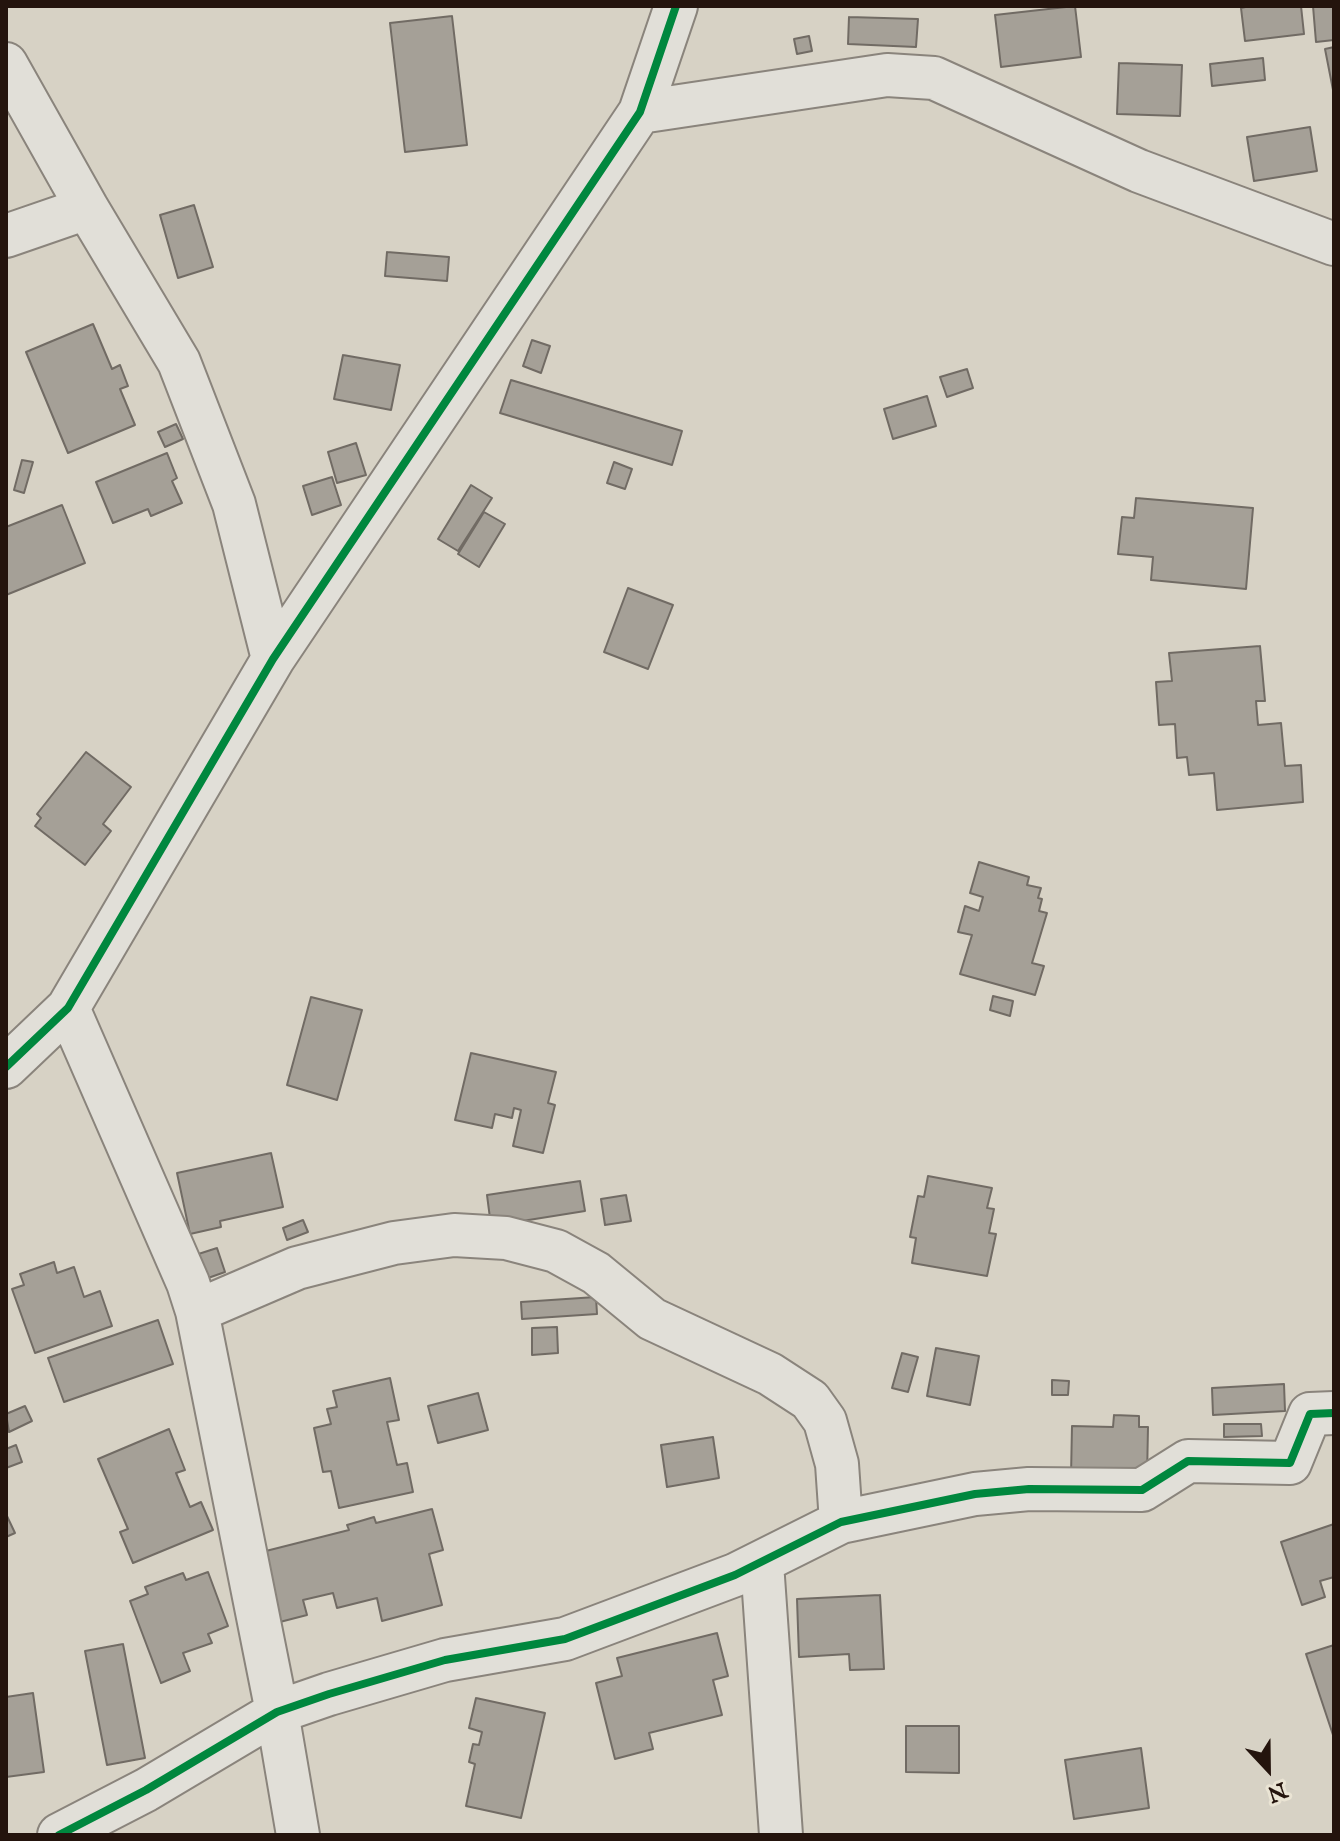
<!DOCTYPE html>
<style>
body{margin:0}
#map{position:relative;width:1340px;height:1841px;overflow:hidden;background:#d7d2c5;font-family:"IM FELL English",serif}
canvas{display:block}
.frame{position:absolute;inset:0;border:8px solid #24140d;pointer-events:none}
.north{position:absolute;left:1228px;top:1729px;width:80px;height:80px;-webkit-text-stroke:6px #eae4d4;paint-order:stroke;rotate:158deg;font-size:22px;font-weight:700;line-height:32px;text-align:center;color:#24140d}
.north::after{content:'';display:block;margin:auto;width:28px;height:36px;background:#24140d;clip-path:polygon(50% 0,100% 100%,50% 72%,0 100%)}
</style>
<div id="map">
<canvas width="1340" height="1841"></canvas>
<div class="frame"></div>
<div class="north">N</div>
</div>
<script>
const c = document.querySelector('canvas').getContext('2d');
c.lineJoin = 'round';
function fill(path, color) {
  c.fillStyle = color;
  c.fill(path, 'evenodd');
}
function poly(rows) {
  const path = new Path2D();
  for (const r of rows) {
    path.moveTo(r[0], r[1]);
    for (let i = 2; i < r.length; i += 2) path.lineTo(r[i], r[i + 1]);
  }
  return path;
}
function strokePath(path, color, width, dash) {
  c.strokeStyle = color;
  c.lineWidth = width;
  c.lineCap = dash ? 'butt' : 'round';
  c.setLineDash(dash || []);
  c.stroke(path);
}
const building = poly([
 [1075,6,1081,57,1001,67,995,15,1075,6],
 [1250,6,1301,6,1304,34,1245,41,1241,8,1250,6],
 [1313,6,1334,6,1334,40,1316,42,1313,6],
 [452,16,467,145,405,152,390,23,452,16],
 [849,17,918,19,916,47,848,44,849,17],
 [809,36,812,51,797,54,794,39,809,36],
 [1334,47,1334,95,1325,49,1334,47],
 [1263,58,1265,80,1212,86,1210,64,1263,58],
 [1119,63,1182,65,1180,116,1117,114,1119,63],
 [1310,127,1317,171,1254,181,1247,137,1310,127],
 [194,205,213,267,178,278,160,215,194,205],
 [387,252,449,257,447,281,385,276,387,252],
 [93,324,112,369,120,365,128,386,120,389,135,425,68,453,26,352,93,324],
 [532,340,550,346,541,373,523,366,532,340],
 [343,355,400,365,391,410,334,399,343,355],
 [967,369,973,388,947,397,940,377,967,369],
 [511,380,682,431,672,465,500,413,511,380],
 [927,396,936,426,893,439,884,409,927,396],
 [176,424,183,439,165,447,158,432,176,424],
 [356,443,366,475,337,483,328,452,356,443],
 [167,453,177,478,172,481,182,503,151,516,148,509,113,523,96,482,167,453],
 [22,460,33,462,24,493,14,490,22,460],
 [614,462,632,469,625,489,607,483,614,462],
 [332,477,341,505,312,515,303,486,332,477],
 [471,485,492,498,458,551,438,539,471,485],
 [1136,498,1253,508,1246,589,1151,580,1153,557,1118,554,1122,517,1134,518,1136,498],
 [62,505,85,563,6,595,6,527,62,505],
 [484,512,505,524,479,567,458,554,484,512],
 [628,588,673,605,648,669,604,652,628,588],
 [1260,646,1265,701,1256,701,1258,725,1281,723,1285,766,1301,765,1303,802,1217,810,1214,773,1189,775,1187,757,1177,758,1175,724,1159,725,1156,682,1172,681,1169,653,1260,646],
 [86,752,131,787,103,824,111,831,85,865,35,826,41,818,37,814,86,752],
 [979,862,1029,877,1027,885,1041,888,1038,898,1042,899,1039,911,1047,913,1032,963,1044,966,1035,995,960,974,972,935,958,932,965,906,979,911,983,897,970,893,979,862],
 [993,996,1013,1001,1010,1016,990,1010,993,996],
 [311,997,362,1010,337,1100,287,1085,311,997],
 [471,1053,556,1072,548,1103,555,1105,543,1153,513,1146,521,1110,514,1108,512,1118,495,1114,492,1128,455,1120,471,1053],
 [271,1153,283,1207,220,1221,221,1227,190,1234,177,1173,271,1153],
 [928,1176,992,1188,987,1208,994,1209,989,1233,996,1234,987,1276,912,1263,916,1238,910,1237,918,1196,924,1197,928,1176],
 [580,1181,585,1211,491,1226,487,1195,580,1181],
 [626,1195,631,1221,605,1225,601,1199,626,1195],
 [303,1220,308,1232,287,1240,283,1228,303,1220],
 [217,1248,225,1272,194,1283,186,1258,217,1248],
 [54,1262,57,1273,74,1267,84,1297,100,1291,112,1326,35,1353,12,1289,24,1285,20,1274,54,1262],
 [596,1297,597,1314,522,1319,521,1302,596,1297],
 [158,1320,173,1364,64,1402,48,1358,158,1320],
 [557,1327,558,1353,532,1355,532,1328,557,1327],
 [936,1348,979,1356,970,1405,927,1396,936,1348],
 [902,1353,918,1357,908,1392,892,1388,902,1353],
 [390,1378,399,1420,387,1422,397,1465,407,1463,413,1492,339,1508,331,1471,323,1472,314,1428,331,1424,327,1409,337,1407,333,1391,390,1378],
 [1052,1380,1069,1381,1068,1395,1052,1395,1052,1380],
 [1284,1384,1285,1411,1213,1415,1212,1388,1284,1384],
 [478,1393,488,1430,438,1443,428,1406,478,1393],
 [25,1406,32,1421,9,1432,6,1414,25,1406],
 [1114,1415,1139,1416,1139,1427,1148,1427,1147,1478,1071,1476,1072,1426,1113,1427,1114,1415],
 [1224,1424,1261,1424,1262,1436,1224,1437,1224,1424],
 [169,1429,185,1470,176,1473,190,1507,201,1502,213,1530,133,1563,120,1532,128,1529,98,1459,169,1429],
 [713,1437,719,1478,667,1487,661,1445,713,1437],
 [16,1445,22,1462,6,1468,6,1449,16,1445],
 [432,1509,443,1550,429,1554,442,1605,382,1621,377,1598,337,1608,333,1593,303,1600,307,1615,276,1623,258,1553,349,1530,347,1525,374,1517,376,1523,432,1509],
 [6,1514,15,1533,6,1537,6,1514],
 [1334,1524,1334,1577,1320,1581,1325,1597,1302,1605,1281,1542,1334,1524],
 [208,1572,228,1626,208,1634,212,1643,183,1653,190,1671,161,1683,130,1601,148,1594,145,1587,183,1573,186,1580,208,1572],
 [880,1595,884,1669,850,1670,849,1654,799,1657,797,1599,880,1595],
 [717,1633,728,1676,713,1680,722,1715,649,1733,653,1749,615,1759,596,1683,622,1676,617,1658,717,1633],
 [123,1644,145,1758,107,1765,85,1651,123,1644],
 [1334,1645,1334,1738,1306,1654,1334,1645],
 [33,1693,44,1772,6,1777,6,1697,33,1693],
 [476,1698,545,1713,521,1818,466,1806,475,1764,469,1762,473,1744,479,1745,482,1732,469,1728,476,1698],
 [906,1726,959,1726,959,1773,906,1772,906,1726],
 [1141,1748,1149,1808,1074,1819,1065,1760,1141,1748]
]);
const street = poly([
 [6,64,87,208,179,362,234,504,273,659],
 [640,112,887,75,934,78,1139,171,1334,244],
 [6,236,87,208],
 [68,1008,188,1283,197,1311,277,1712,298,1835],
 [6,1067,68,1008,273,659,640,112,676,6],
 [197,1311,297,1268,394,1243,454,1235,506,1238,556,1251,596,1273,652,1319,770,1374,810,1400,825,1421,837,1464,841,1522],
 [762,1563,781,1835],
 [59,1835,146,1790,277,1712,329,1694,445,1660,565,1639,735,1575,841,1522,975,1494,1029,1489,1142,1490,1188,1461,1290,1463,1310,1414,1334,1413]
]);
const cycleway = poly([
 [6,1067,68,1008,273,659,640,112,676,6],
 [59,1835,146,1790,277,1712,329,1694,445,1660,565,1639,735,1575,841,1522,975,1494,1029,1489,1142,1490,1188,1461,1290,1463,1310,1414,1334,1413]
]);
fill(building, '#a5a097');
strokePath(building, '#716b64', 2);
strokePath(street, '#8a847c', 46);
strokePath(street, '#e1dfd8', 42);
strokePath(cycleway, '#00873e', 8);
</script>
